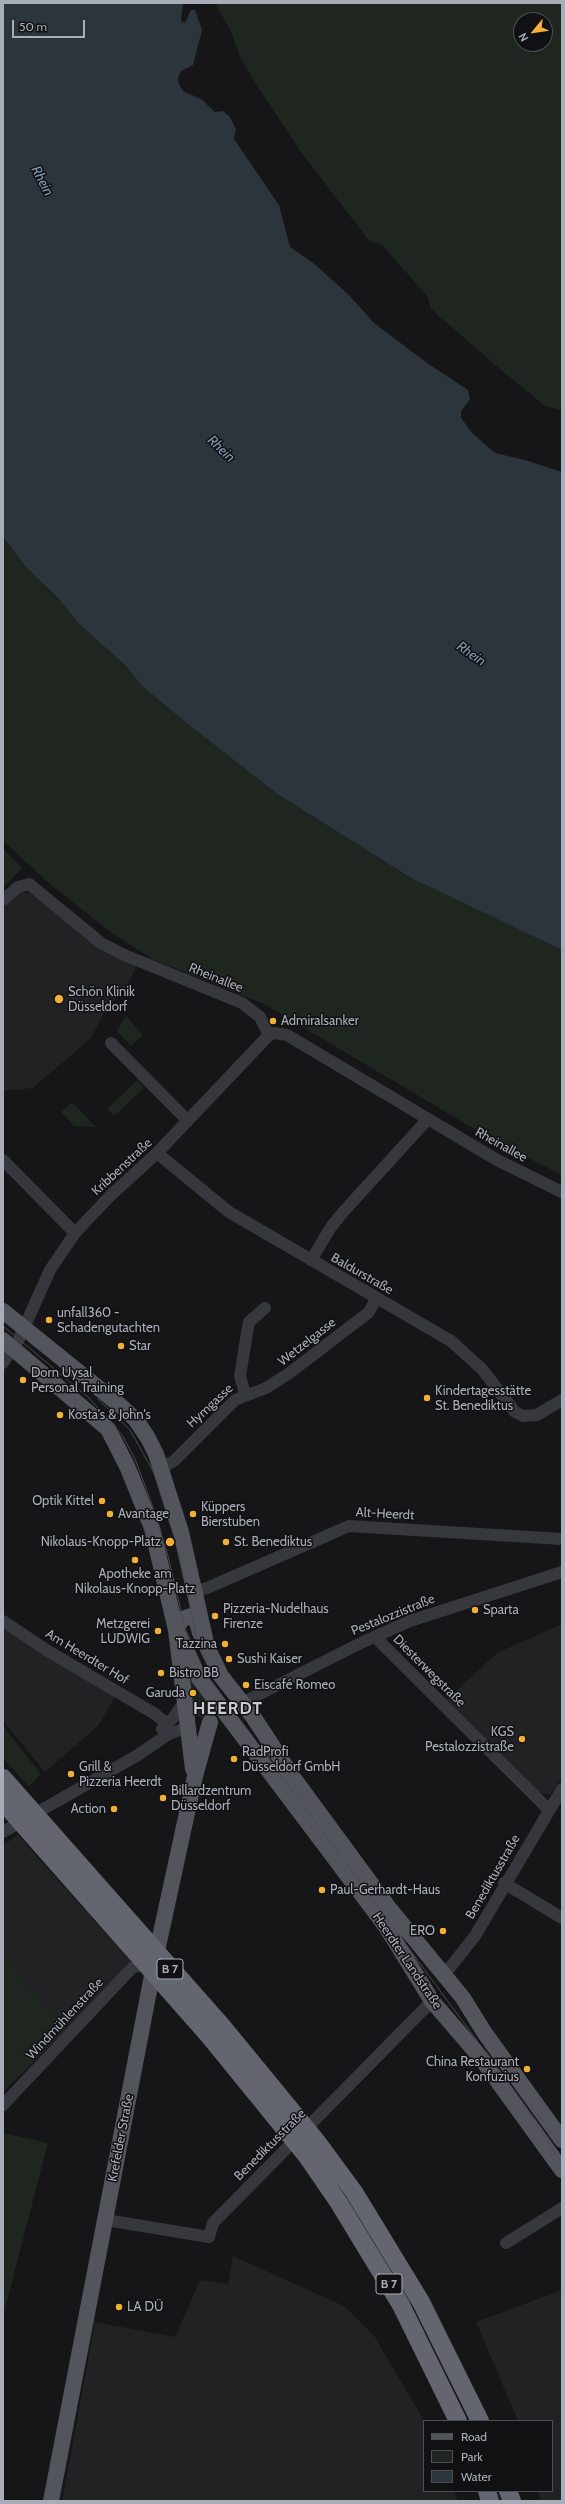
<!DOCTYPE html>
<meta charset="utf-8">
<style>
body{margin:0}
#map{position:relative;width:565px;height:2504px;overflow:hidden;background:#161618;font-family:Cabin,sans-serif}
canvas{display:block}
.frame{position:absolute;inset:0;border:4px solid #a8adb8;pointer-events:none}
.legend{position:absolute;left:423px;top:2420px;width:130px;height:72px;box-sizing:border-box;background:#111113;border:1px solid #4d4f55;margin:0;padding:5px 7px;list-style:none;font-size:12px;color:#a8adb8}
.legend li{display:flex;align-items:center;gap:8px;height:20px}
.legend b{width:20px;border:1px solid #4d4f55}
.north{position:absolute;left:513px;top:12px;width:40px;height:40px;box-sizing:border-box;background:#111113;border:1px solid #4d4f55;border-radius:50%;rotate:241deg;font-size:11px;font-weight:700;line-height:16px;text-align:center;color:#a8adb8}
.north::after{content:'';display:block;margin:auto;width:14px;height:18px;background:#f2b134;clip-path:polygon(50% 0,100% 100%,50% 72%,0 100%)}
.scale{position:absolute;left:12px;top:20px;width:73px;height:18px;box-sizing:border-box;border:2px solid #a8adb8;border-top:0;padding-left:5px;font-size:12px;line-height:14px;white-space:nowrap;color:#a8adb8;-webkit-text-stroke:3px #111113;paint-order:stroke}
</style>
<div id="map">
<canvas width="565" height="2504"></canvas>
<div class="frame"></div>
<ul class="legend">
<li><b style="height:5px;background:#53555c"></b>Road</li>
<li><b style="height:11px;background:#1e261f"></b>Park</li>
<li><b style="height:11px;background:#2c353c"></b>Water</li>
</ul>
<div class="north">N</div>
<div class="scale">50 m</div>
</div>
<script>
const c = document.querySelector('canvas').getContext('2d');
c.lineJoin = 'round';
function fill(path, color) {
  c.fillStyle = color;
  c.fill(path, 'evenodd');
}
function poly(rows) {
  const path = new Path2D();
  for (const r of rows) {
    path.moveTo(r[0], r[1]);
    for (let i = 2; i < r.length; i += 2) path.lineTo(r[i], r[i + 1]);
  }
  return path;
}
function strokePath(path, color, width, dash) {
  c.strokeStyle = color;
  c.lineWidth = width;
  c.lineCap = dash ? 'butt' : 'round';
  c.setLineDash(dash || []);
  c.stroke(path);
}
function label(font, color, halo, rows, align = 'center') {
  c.font = font + ' Cabin,sans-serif';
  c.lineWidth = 3;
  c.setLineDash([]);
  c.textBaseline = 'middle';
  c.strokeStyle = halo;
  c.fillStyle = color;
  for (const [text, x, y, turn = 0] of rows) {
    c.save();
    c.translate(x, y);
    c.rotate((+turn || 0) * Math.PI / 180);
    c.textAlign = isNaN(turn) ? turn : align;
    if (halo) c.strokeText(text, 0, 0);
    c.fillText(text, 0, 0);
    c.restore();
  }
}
const built = poly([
 [21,891,34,896,78,930,137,964,128,985,104,1013,91,1038,33,1088,4,1091,3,908],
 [3,1619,118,1692,98,1726,45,1772,3,1721],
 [562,1624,562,1777,551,1794,538,1794,445,1701,497,1653],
 [18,1835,131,1962,67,2029,3,1958,3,1845],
 [233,2256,344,2306,375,2337,424,2421,424,2491,454,2491,458,2501,62,2501,95,2322,175,2337,200,2280,228,2284],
 [562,2290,562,2501,541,2501,538,2491,552,2491,552,2421,518,2421,476,2322]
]);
const green = poly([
 [215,3,562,3,562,410,545,406,495,365,431,309,427,296,382,245,370,242,301,152,258,87,241,59,231,32],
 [521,20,545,20,545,44,521,44],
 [3,537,25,566,59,599,80,625,125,665,142,686,189,725,276,793,411,878,562,950,562,1175,498,1143,264,1004,152,959,109,931,45,880,3,840],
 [3,849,22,868,3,888],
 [126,1016,143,1035,131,1046,117,1031],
 [137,1080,144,1088,114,1116,107,1109],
 [72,1102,96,1127,74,1126,61,1112],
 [187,1663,218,1709,207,1716,202,1718,194,1714],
 [3,1726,41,1774,29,1787,3,1758],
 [3,1958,67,2029,3,2092],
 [3,2133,48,2143,3,2316]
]);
const water = poly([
 [3,3,183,3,181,21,185,23,191,10,195,10,202,30,193,65,181,71,178,78,179,84,183,91,201,99,215,112,223,111,230,117,236,129,234,139,279,205,290,247,313,263,348,294,374,323,427,363,468,390,470,399,461,411,461,418,472,433,495,453,525,460,562,472,562,950,411,878,276,793,189,725,142,686,125,665,80,625,59,599,25,566,3,537]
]);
const minor = poly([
 [3,900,18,887,29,884,101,943,122,954,242,1003,260,1017,269,1035],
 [111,1043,188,1121],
 [157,1153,229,1212,451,1341,482,1369,515,1412,523,1416,537,1415,562,1400],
 [3,1160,75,1233],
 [311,1260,331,1227,344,1211,428,1119],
 [3,1363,19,1339,50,1270,75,1233,110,1196,157,1153,269,1035,275,1033,287,1035,497,1160,562,1192],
 [245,1394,240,1376,248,1327,249,1322,265,1308],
 [161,1469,175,1460,235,1400,266,1388,288,1374,368,1313,377,1298],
 [195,1591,207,1588,349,1526,562,1539],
 [3,1621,48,1651,155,1714,167,1724,169,1729,167,1735],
 [375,1637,549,1810],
 [242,1703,363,1642,410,1621,562,1572],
 [162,1729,174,1717,185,1701],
 [3,1832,138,1755,167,1735,188,1727],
 [504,1883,562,1918],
 [444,1975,475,1936,562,1789],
 [3,2105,132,1968,143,1964,152,1965],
 [106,2220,209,2237,213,2223,432,2001],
 [506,2243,562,2208]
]);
const major = poly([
 [3,1311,122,1407,136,1420,148,1438,156,1454,181,1532,207,1647,221,1676,254,1718,292,1776,389,1908,463,1998,484,2032,562,2140],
 [3,1340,108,1429,127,1466,152,1528,176,1630,199,1678,387,1928,432,2001,481,2058,562,2170],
 [193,1769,176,1630,182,1619,191,1616,197,1622,200,1633],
 [51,2501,154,1965,195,1776,210,1722]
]);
const highway = poly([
 [3,1778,222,2026,318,2143,354,2192,421,2302,480,2421],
 [3,1802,210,2037,306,2155,339,2203,401,2305,458,2421],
 [487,2491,490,2501],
 [508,2491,512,2501]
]);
const tram = poly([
 [3,1326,88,1397,122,1435,135,1459,151,1502,168,1556,185,1628,204,1671,523,2103,562,2164],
 [98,1399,130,1430,154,1473,179,1552,197,1639,210,1671],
 [530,2105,562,2147]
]);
const markers = [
 [59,999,5,"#f2b134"],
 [273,1021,4,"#f2b134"],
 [49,1320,4,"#f2b134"],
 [121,1346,4,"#f2b134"],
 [23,1380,4,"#f2b134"],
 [427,1398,4,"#f2b134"],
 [60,1415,4,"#f2b134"],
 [102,1501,4,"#f2b134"],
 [110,1514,4,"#f2b134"],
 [193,1514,4,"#f2b134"],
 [170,1542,5,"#f2b134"],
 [226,1542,4,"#f2b134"],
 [135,1560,4,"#f2b134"],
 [475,1610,4,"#f2b134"],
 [215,1616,4,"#f2b134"],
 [158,1631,4,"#f2b134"],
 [225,1644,4,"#f2b134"],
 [229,1659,4,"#f2b134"],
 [161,1673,4,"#f2b134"],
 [246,1685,4,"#f2b134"],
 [193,1693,4,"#f2b134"],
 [522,1739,4,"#f2b134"],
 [234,1759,4,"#f2b134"],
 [71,1774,4,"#f2b134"],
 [163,1798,4,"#f2b134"],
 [114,1809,4,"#f2b134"],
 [322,1890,4,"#f2b134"],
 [443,1931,4,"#f2b134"],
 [527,2069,4,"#f2b134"],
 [119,2307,4,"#f2b134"]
];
const shields = [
 [170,1969,26],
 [389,2284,26]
];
const shieldNames = [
 ["B 7",170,1969],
 ["B 7",389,2284]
];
const streetNames = [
 ["Rheinallee",216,978,22],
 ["Rheinallee",501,1145,29],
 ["Kribbenstraße",122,1167,-43],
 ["Baldurstraße",362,1274,30],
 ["Wetzelgasse",307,1342,-38],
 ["Hymgasse",210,1406,-43],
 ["Alt-Heerdt",385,1514,3],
 ["Pestalozzistraße",393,1615,-22],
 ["Am Heerdter Hof",87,1657,31],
 ["Diesterwegstraße",429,1671,45],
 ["Benediktusstraße",493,1877,-60],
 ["Heerdter Landstraße",407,1961,56],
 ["Windmühlenstraße",65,2019,-47],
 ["Krefelder Straße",121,2138,-79],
 ["Benediktusstraße",270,2145,-45]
];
const poiNames = [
 ["Schön Klinik",68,992],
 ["Düsseldorf",68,1007],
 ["Admiralsanker",281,1021],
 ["unfall360 -",57,1313],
 ["Schadengutachten",57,1328],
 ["Star",129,1346],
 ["Dorn Uysal",31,1373],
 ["Personal Training",31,1388],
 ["Kindertagesstätte",435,1391],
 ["St. Benediktus",435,1406],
 ["Kosta's & John's",68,1415],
 ["Optik Kittel",94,1501,"right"],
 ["Küppers",201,1507],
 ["Bierstuben",201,1522],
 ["Avantage",118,1514],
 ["Nikolaus-Knopp-Platz",161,1542,"right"],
 ["St. Benediktus",234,1542],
 ["Apotheke am",135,1574,"center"],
 ["Nikolaus-Knopp-Platz",135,1589,"center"],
 ["Pizzeria-Nudelhaus",223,1609],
 ["Firenze",223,1624],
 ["Sparta",483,1610],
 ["Metzgerei",150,1624,"right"],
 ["LUDWIG",150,1639,"right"],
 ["Tazzina",217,1644,"right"],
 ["Sushi Kaiser",237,1659],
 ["Bistro BB",169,1673],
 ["Eiscafé Romeo",254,1685],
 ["Garuda",185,1693,"right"],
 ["KGS",514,1732,"right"],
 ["Pestalozzistraße",514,1747,"right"],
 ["RadProfi",242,1752],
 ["Düsseldorf GmbH",242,1767],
 ["Grill &",79,1767],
 ["Pizzeria Heerdt",79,1782],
 ["Billardzentrum",171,1791],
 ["Düsseldorf",171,1806],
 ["Action",106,1809,"right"],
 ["Paul-Gerhardt-Haus",330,1890],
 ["ERO",435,1931,"right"],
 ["China Restaurant",519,2062,"right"],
 ["Konfuzius",519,2077,"right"],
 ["LA DÜ",127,2307]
];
const waterNames = [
 ["Rhein",42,181,62],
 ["Rhein",221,449,43],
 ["Rhein",471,654,34]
];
const districtNames = [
 ["HEERDT",228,1709]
];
fill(built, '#222225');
fill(green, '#1e261f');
fill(water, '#2c353c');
strokePath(minor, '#37383d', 12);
strokePath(major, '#53555c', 16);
strokePath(highway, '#63666e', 18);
strokePath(tram, '#4a4c52', 1);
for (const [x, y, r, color] of markers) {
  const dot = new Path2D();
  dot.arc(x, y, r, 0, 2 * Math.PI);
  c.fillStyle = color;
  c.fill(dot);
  strokePath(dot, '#111113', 1.5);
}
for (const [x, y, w] of shields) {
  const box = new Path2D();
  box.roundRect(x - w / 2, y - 10, w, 20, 3);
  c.fillStyle = '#111113';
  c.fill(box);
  strokePath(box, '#a8adb8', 1);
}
label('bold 12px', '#a8adb8', null, shieldNames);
label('13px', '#a8adb8', '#111113', streetNames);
label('13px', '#a8adb8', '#111113', poiNames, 'left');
label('italic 14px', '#7f9bb3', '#111113', waterNames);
c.letterSpacing = '1px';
label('bold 17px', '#c9ccd4', '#111113', districtNames);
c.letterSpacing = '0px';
</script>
